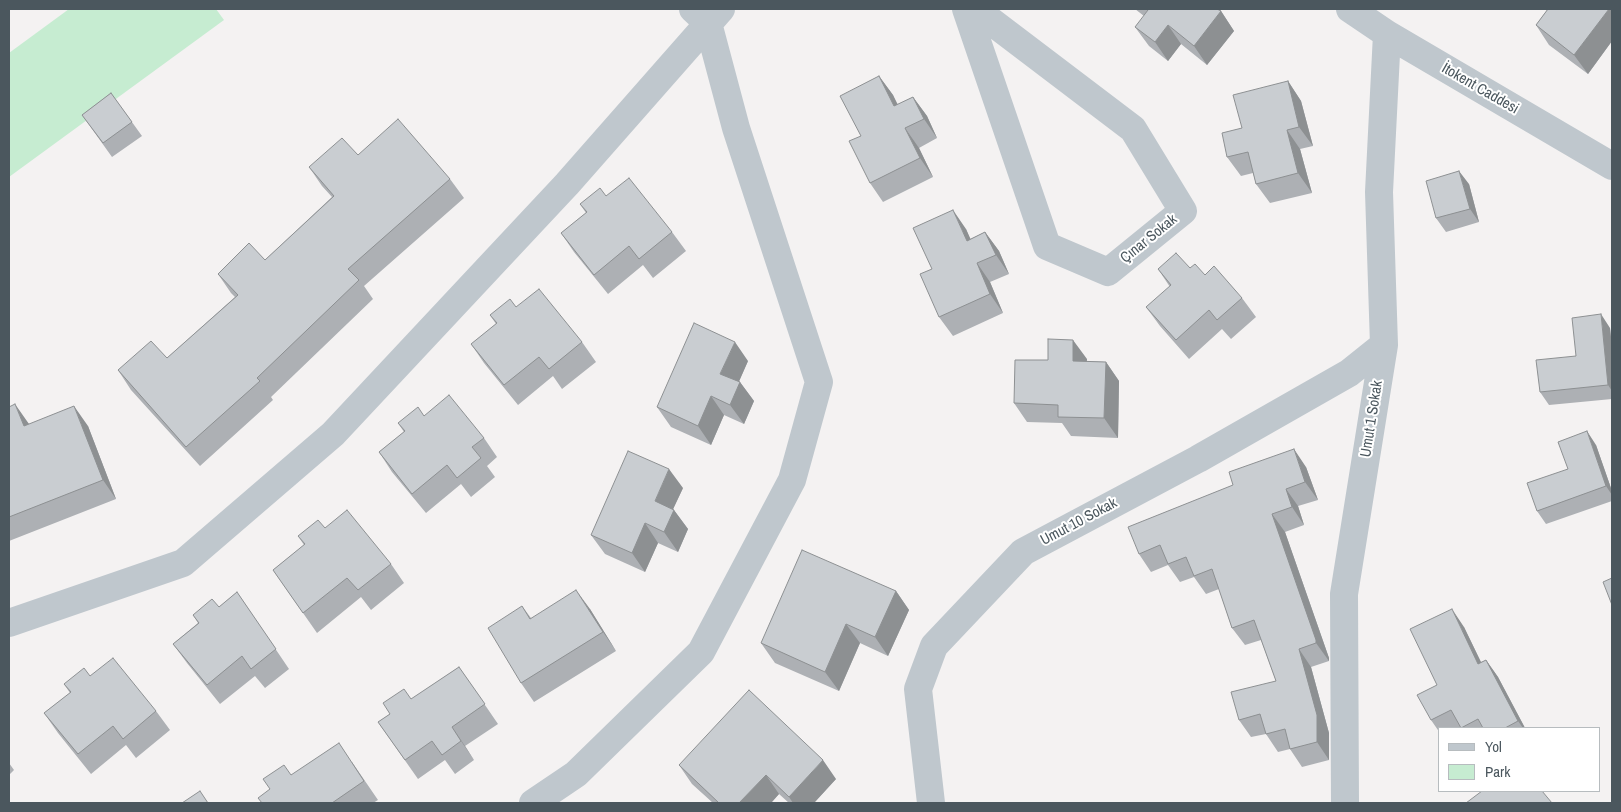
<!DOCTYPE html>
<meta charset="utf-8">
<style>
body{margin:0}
#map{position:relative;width:1621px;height:812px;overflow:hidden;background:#f4f2f2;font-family:"Archivo Narrow",sans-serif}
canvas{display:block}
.frame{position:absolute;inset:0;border:10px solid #4b575e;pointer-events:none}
.legend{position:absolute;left:1438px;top:727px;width:162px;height:65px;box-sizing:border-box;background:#fff;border:1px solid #b7bcbf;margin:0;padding:6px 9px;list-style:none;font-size:15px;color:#4b575e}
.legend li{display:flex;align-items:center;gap:10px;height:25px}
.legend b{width:25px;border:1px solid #b7bcbf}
</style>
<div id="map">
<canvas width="1621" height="812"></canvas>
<div class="frame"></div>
<ul class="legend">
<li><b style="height:6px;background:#bfc7cd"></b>Yol</li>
<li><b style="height:14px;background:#c6ecd1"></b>Park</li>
</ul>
</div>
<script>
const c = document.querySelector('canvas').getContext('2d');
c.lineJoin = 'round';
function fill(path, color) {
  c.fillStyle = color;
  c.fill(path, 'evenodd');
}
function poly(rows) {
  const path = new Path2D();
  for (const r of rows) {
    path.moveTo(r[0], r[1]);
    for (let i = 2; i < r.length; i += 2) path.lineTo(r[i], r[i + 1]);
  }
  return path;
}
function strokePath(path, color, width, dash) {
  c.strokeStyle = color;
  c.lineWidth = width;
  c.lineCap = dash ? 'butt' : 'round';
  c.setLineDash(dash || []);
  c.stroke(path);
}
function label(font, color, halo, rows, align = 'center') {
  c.font = font + ' "Archivo Narrow",sans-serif';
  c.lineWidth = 4;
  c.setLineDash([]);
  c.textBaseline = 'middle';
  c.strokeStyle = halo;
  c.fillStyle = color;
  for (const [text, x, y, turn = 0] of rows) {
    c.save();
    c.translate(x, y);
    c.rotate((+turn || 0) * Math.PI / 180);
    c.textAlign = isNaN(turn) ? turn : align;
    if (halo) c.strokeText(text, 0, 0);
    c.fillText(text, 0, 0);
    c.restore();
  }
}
const green = poly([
 [69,9,216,9,224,20,9,177,9,53]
]);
const minor = poly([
 [966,9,1047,246,1108,272,1183,211,1133,129,975,9],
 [1350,9,1387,34,1612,166],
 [9,623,183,563,333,434,567,184,721,9],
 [533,803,576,774,701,652,792,480,819,382,736,128,708,23,693,9],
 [931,803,918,689,934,646,1023,552,1198,459,1349,373,1384,345],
 [1345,803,1344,594,1384,345,1379,192,1387,34]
]);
const wall = poly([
 [1135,9,1217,9,1221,11,1234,31,1207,65,1181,44,1168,61,1149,46,1135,27,1144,16],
 [1546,9,1612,9,1612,41,1588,74,1549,45,1536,25,1547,10],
 [879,76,893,95,897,105,913,97,927,116,937,138,919,148,933,177,883,202,870,183,861,136],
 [1288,81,1301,101,1313,146,1300,149,1312,193,1270,203,1256,184,1253,173,1241,176,1227,157,1242,128],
 [111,93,142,136,112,157,82,115],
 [358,155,450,179,464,198,364,286,373,299,271,397,273,400,200,466,131,390,118,370,167,358,235,297,231,293,218,274,265,260,332,197,322,186,309,167],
 [1469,184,1479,222,1446,232,1436,218],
 [606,196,672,232,686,251,653,278,643,265,608,294,574,252,561,233,586,213,580,204],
 [966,229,970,239,985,232,999,251,1009,274,990,282,1003,313,953,336,939,317,932,269],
 [1190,268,1205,275,1242,298,1256,317,1231,339,1222,329,1189,359,1160,326,1146,307,1170,287,1158,269],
 [516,307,582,342,596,362,562,389,553,376,518,405,484,363,471,344,496,324,490,315],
 [1610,328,1612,346,1612,399,1549,405,1540,392,1576,356],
 [1087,359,1086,361,1106,362,1119,381,1118,438,1071,436,1062,423,1027,422,1014,403,1048,360],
 [748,361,739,381,754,401,744,424,724,415,711,445,671,427,657,407],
 [9,407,29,424,88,426,116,499,9,541],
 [424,416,484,438,497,457,487,466,495,477,471,497,461,484,426,513,392,472,379,452,404,432,398,423],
 [1596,445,1612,491,1612,501,1546,524,1537,511,1568,469],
 [1306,467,1318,500,1298,506,1304,525,1285,532,1329,658,1329,661,1311,667,1329,733,1329,760,1302,767,1290,749,1278,752,1266,734,1251,737,1239,720,1276,681,1261,640,1245,645,1232,628,1219,589,1206,594,1194,577,1180,582,1168,565,1151,572,1139,554],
 [683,488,673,509,688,529,678,552,658,543,645,572,605,554,591,535],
 [325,528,391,564,404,583,371,610,361,597,317,633,273,570,304,545,298,536],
 [896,591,909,610,888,656,860,643,839,691,775,663,761,643],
 [237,592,289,669,265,688,255,676,220,704,187,663,173,644,198,623,193,615,219,607],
 [522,606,531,618,590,609,616,651,534,702,521,683],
 [1464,627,1481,662,1486,660,1498,677,1525,728,1440,728,1440,733,1431,720,1437,685],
 [459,667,498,724,465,746,474,760,455,774,445,760,418,779,378,722],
 [90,676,156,711,170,730,136,758,126,745,91,774,58,733,44,713,70,693,64,684],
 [352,762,378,800,373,803,262,803,270,789,291,775],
 [9,763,14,770,9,775],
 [679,765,836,779,814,803,789,803,779,794,771,803,713,803,692,784]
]);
const shadedWall = poly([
 [1609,9,1612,9,1612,41,1588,74,1574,55],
 [1221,11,1234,31,1207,65,1194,46],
 [1168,25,1181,44,1168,61,1155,42],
 [879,76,893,95,908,125,894,106],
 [1288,81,1301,101,1313,146,1299,127],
 [913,97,927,116,937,138,924,119],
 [905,128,919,148,933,177,920,158],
 [1287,130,1300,149,1312,193,1298,173],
 [1459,171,1469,184,1479,222,1470,209],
 [953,210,966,229,980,260,967,241],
 [985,232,999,251,1009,274,996,255],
 [977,263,990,282,1003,313,990,294],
 [1601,314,1610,328,1612,346,1612,391,1608,385],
 [1073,340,1087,359,1086,380,1073,361],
 [735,342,748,361,734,393,720,374],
 [1106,362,1119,381,1118,438,1104,418],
 [740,382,754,401,744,424,730,405],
 [711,396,724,415,711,445,698,426],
 [15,404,29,424,37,445,24,426],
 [74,406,88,426,116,499,103,480],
 [1587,431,1596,445,1612,491,1612,495,1606,486],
 [1294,449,1306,467,1318,500,1305,482],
 [669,469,683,488,668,520,655,501],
 [1286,489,1298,506,1304,525,1292,507],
 [674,510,688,529,678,552,664,532],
 [1272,514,1285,532,1329,658,1329,661,1316,643],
 [645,523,658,543,645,572,632,553],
 [576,590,590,609,616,651,603,632],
 [896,591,909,610,888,656,875,637],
 [1452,609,1464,627,1490,681,1478,664],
 [846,624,860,643,839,691,825,672],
 [1299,649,1311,667,1329,733,1329,760,1317,742],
 [1486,660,1498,677,1525,728,1523,728,1518,721],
 [452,727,465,746,474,760,461,741],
 [823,760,836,779,814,803,793,803,789,797],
 [766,775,779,794,771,803,739,803]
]);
const building = poly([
 [1146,9,1217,9,1221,11,1194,46,1168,25,1155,42,1135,27,1148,10,1146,9],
 [1548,9,1609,9,1574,55,1536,25,1548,9],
 [879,76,894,106,913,97,924,119,905,128,920,158,870,183,849,141,861,136,840,96,879,76],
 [1288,81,1299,127,1287,130,1298,173,1256,184,1248,152,1227,157,1222,133,1242,128,1233,95,1288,81],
 [111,93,132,122,103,143,82,115,111,93],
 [398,119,450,179,348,269,359,280,257,378,260,381,186,447,118,370,151,341,167,358,238,295,218,274,249,243,265,260,334,196,309,167,342,138,358,155,398,119],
 [1459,171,1470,209,1436,218,1426,181,1459,171],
 [629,178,672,232,639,259,629,246,594,275,561,233,587,212,580,204,600,188,606,196,629,178],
 [953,210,967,241,985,232,996,255,977,263,990,294,939,317,920,274,932,269,913,228,953,210],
 [1176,253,1190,268,1195,264,1205,275,1214,266,1242,298,1217,320,1209,310,1176,340,1146,307,1171,285,1158,269,1176,253],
 [539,289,582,342,549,369,539,357,504,385,471,344,497,323,490,315,510,299,516,307,539,289],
 [1601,314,1608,385,1540,392,1536,360,1576,356,1572,318,1601,314],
 [694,323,735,342,720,374,740,382,730,405,711,396,698,426,657,407,694,323],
 [1048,339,1073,340,1073,361,1106,362,1104,418,1058,417,1058,405,1014,403,1015,360,1048,360,1048,339],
 [449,395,484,438,472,447,481,458,457,478,447,465,412,494,379,452,405,431,398,423,418,407,424,416,449,395],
 [15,404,24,426,74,406,103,480,9,517,9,407,15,404],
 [1587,431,1606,486,1537,511,1527,483,1568,469,1558,442,1587,431],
 [1294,449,1305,482,1286,489,1292,507,1272,514,1316,640,1316,643,1299,649,1317,715,1317,742,1290,749,1285,729,1266,734,1260,714,1239,720,1231,692,1276,681,1254,620,1232,628,1212,569,1194,576,1186,557,1168,564,1160,545,1139,554,1128,527,1233,485,1229,472,1294,449],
 [628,451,669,469,655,501,674,510,664,532,645,523,632,553,591,535,628,451],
 [347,510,391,564,358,590,347,578,303,613,273,570,305,544,298,536,318,520,325,528,347,510],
 [802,550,896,591,875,637,846,624,825,672,761,643,802,550],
 [1612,578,1612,605,1603,582,1612,578],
 [576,590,603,632,521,683,488,628,522,606,530,619,576,590],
 [237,592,276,649,251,669,242,656,207,685,173,644,199,623,193,615,212,599,219,607,237,592],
 [1452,609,1478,664,1486,660,1518,721,1505,728,1483,728,1478,719,1461,728,1451,710,1431,720,1417,695,1437,685,1410,629,1452,609],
 [113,658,156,711,123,739,113,726,78,754,44,713,71,692,64,684,84,668,90,676,113,658],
 [459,667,485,704,452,727,461,741,442,755,432,741,405,760,378,722,390,714,383,703,404,689,411,699,459,667],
 [749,690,823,760,789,797,766,775,739,803,719,803,679,765,749,690],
 [339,743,364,781,332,803,262,803,258,798,270,789,263,779,284,765,291,775,339,743],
 [200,791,208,803,182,803,200,791],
 [1482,791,1542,791,1552,803,1466,803,1482,791]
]);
const streetNames = [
 ["İtokent Caddesi",1480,89,30],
 ["Çınar Sokak",1149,239,-39],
 ["Umut 1 Sokak",1372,419,-81],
 ["Umut 10 Sokak",1079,522,-28]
];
fill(green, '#c6ecd1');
strokePath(minor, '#bfc7cd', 28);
fill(wall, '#adb0b4');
fill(shadedWall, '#8d9092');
fill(building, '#c9cdd1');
strokePath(building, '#8d9092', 1);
label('15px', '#4b575e', '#fff', streetNames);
</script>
